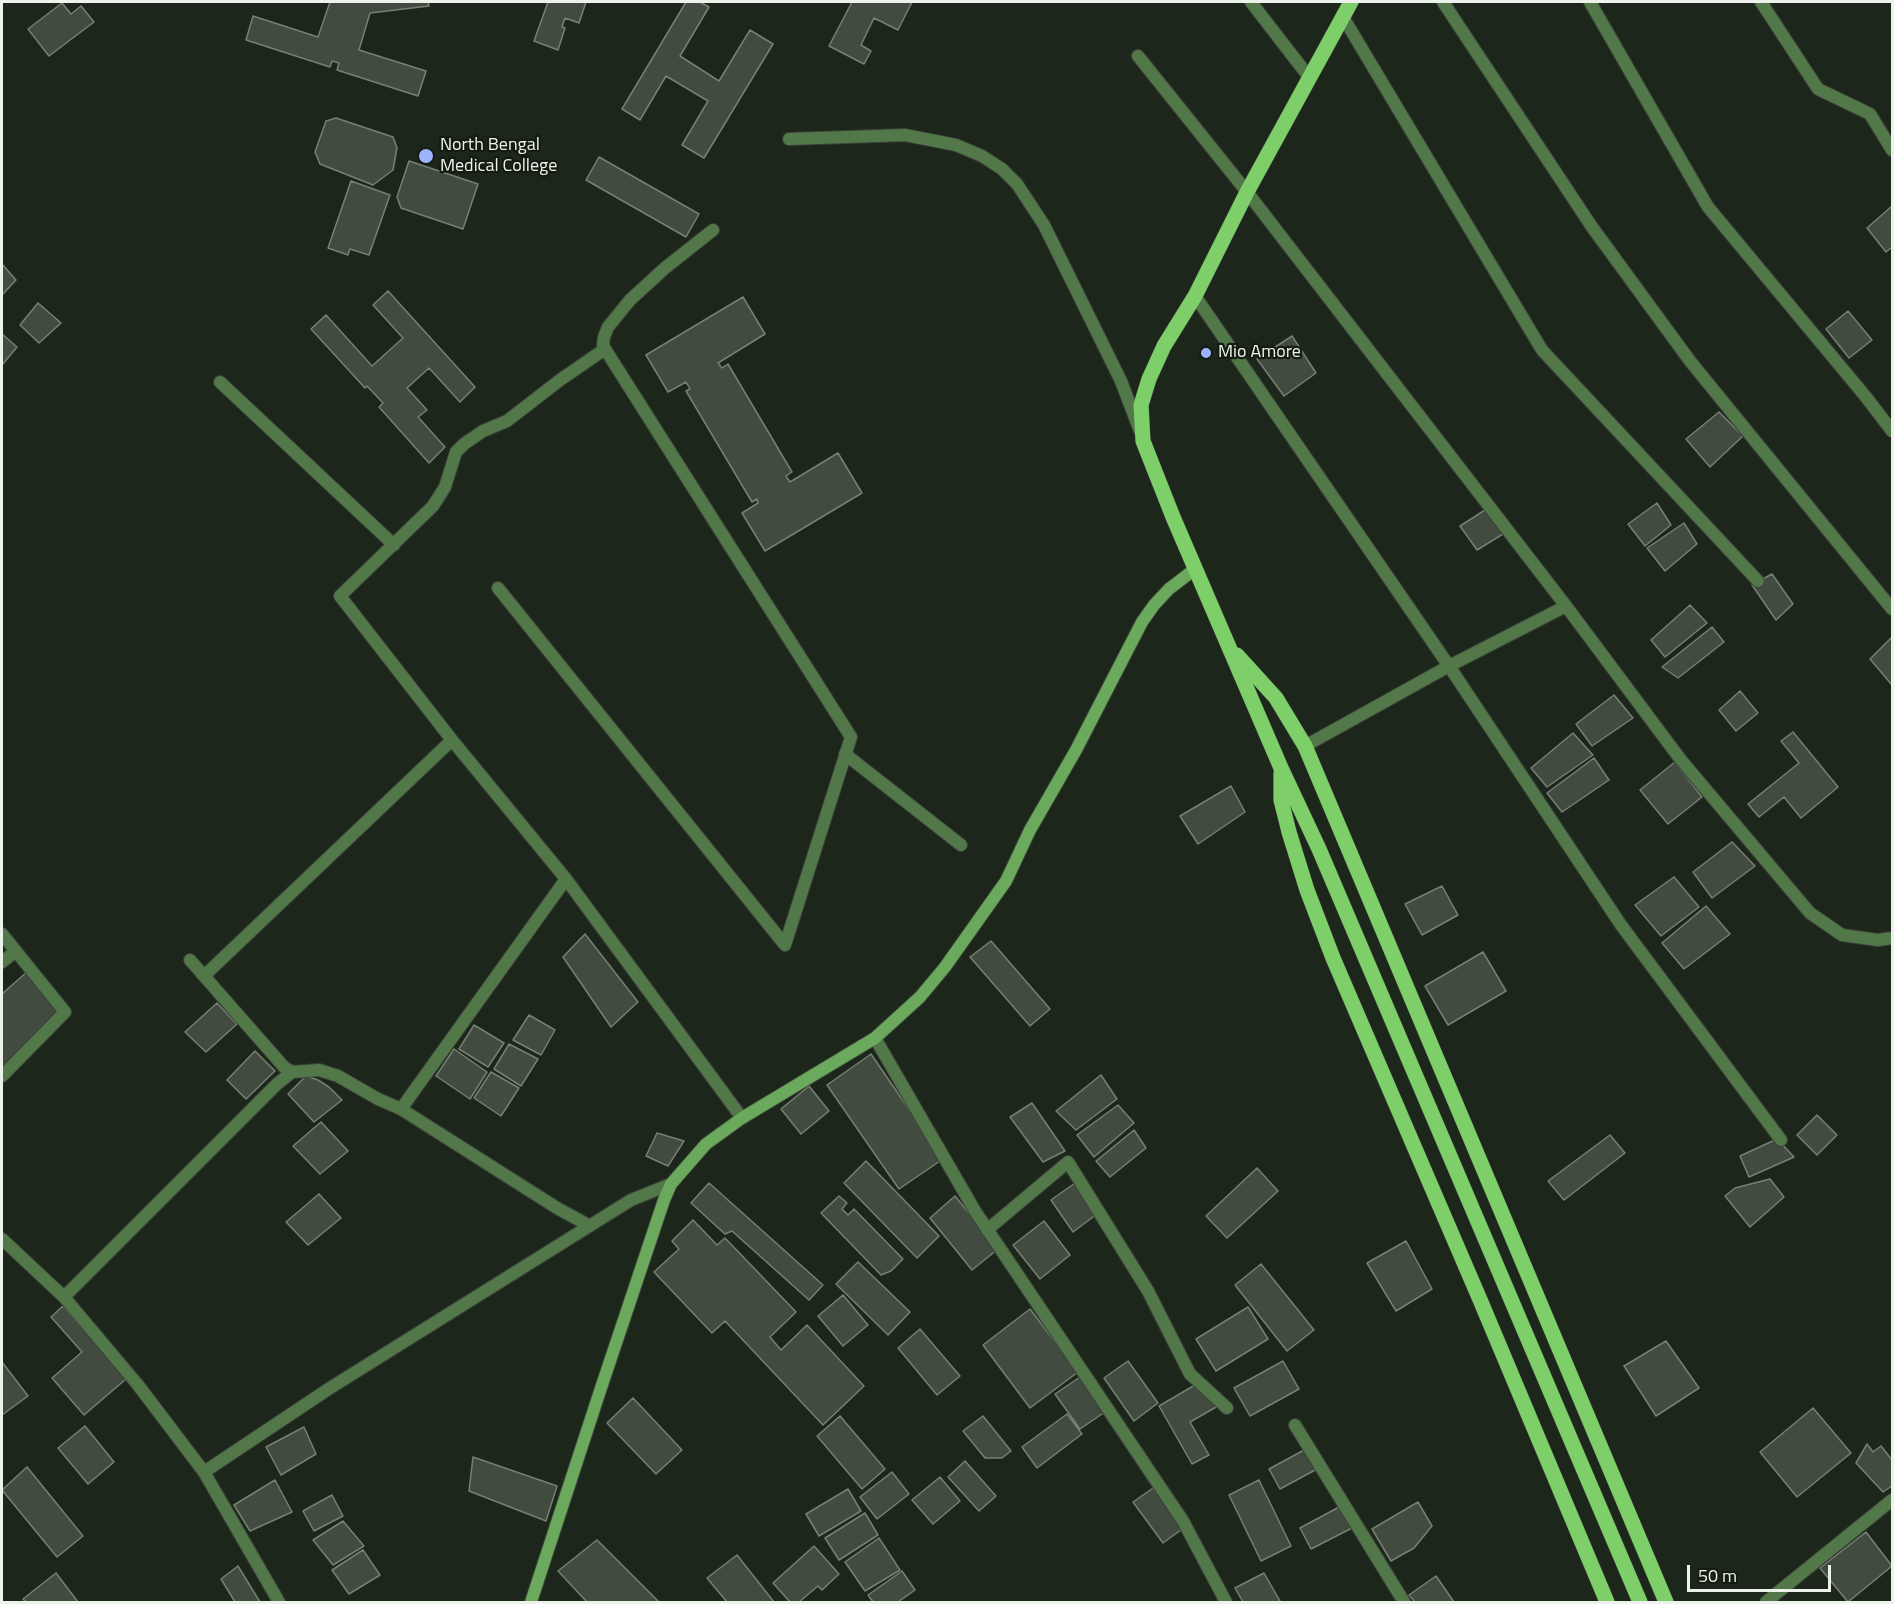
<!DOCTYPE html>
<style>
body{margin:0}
#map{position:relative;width:1894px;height:1604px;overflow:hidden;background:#1d261b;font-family:"Titillium Web",sans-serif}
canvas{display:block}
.frame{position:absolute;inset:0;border:3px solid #edf3ec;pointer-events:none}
.scale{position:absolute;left:1687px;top:1565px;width:144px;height:27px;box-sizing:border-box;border:3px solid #edf3ec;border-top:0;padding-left:8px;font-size:18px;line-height:21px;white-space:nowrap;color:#edf3ec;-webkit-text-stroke:4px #141c12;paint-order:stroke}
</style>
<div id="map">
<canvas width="1894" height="1604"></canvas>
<div class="frame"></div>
<div class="scale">50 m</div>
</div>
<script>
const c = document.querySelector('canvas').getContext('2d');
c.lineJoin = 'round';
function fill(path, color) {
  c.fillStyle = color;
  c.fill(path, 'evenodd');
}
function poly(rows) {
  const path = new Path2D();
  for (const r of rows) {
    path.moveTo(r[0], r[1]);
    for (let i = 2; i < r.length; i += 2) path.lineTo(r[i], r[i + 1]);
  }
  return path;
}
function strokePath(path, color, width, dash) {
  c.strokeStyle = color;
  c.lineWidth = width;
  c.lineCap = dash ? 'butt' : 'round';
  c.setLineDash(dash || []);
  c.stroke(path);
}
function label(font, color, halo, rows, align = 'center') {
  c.font = font + ' "Titillium Web",sans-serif';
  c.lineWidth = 4.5;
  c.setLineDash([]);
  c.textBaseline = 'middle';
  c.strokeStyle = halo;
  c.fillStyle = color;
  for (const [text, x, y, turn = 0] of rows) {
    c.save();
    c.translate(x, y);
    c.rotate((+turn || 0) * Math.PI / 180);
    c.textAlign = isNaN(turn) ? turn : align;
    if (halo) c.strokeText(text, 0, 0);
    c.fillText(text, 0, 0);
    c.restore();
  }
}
const building = poly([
 [330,2,428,2,429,6,370,13,359,50,426,71,418,96,337,70,339,63,332,61,330,67,246,40,253,16,318,37,330,2],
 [548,2,586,2,579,23,565,18,562,27,565,28,558,50,534,41,548,2],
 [686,2,700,2,709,7,680,56,719,81,750,30,773,44,704,158,682,145,708,101,666,76,640,120,622,109,686,2],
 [852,2,912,2,898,30,874,18,861,45,871,51,864,64,829,46,852,2],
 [62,3,71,14,81,6,94,22,49,56,28,29,62,3],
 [336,118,393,137,397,148,393,170,373,185,320,164,315,152,326,121,336,118],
 [599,157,699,214,686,237,586,180,599,157],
 [409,161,478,184,463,229,401,208,397,197,409,161],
 [351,181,390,195,369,255,350,249,348,255,328,248,351,181],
 [1892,206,1892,247,1886,252,1867,228,1892,206],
 [2,264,16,280,2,295,2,264],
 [388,291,475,387,460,402,429,368,407,388,427,410,418,417,445,447,429,463,379,407,383,403,367,386,365,388,311,329,326,315,372,366,403,338,373,305,388,291],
 [743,297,765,334,718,363,722,368,728,364,792,472,786,476,790,482,838,453,862,493,765,551,742,513,758,503,757,499,752,502,686,391,690,389,686,382,668,392,646,355,743,297],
 [38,303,61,323,39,343,20,325,38,303],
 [1848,311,1872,340,1849,358,1826,329,1848,311],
 [2,334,17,347,2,365,2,334],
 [1292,336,1316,373,1284,396,1257,359,1292,336],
 [1719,412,1743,436,1710,467,1686,439,1719,412],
 [1657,503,1671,525,1645,546,1628,524,1657,503],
 [1485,510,1503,534,1477,550,1460,526,1485,510],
 [1684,523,1697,544,1665,571,1647,548,1684,523],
 [1772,574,1793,604,1776,620,1752,585,1772,574],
 [1690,605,1707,623,1665,657,1651,640,1690,605],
 [1712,627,1724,642,1678,678,1662,667,1712,627],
 [1892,637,1892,685,1870,659,1892,637],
 [1740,691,1758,713,1736,731,1719,710,1740,691],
 [1614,695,1633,718,1592,746,1576,724,1614,695],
 [1793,732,1838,787,1801,818,1784,797,1759,817,1748,804,1799,763,1781,741,1793,732],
 [1573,733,1593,755,1547,787,1531,768,1573,733],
 [1594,758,1609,780,1562,812,1547,793,1594,758],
 [1675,762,1702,797,1668,824,1640,790,1675,762],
 [1231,786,1245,812,1198,844,1180,816,1231,786],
 [1732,842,1755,866,1712,898,1693,872,1732,842],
 [1674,877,1699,907,1661,936,1635,905,1674,877],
 [1442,886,1458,915,1422,935,1405,904,1442,886],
 [1706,906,1730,934,1684,969,1662,943,1706,906],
 [585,934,638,1002,611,1027,563,957,585,934],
 [991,941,1050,1009,1030,1026,970,957,991,941],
 [1483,952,1506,991,1448,1025,1425,986,1483,952],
 [28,971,60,1013,2,1073,2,994,28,971],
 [217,1003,237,1024,206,1052,185,1032,217,1003],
 [529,1015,555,1030,541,1055,513,1040,529,1015],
 [474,1025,504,1043,488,1067,459,1049,474,1025],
 [509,1044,538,1059,521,1086,494,1069,509,1044],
 [454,1049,487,1072,470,1099,436,1076,454,1049],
 [255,1051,275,1071,246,1099,227,1080,255,1051],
 [871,1054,943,1159,899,1189,827,1085,871,1054],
 [491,1072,519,1088,501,1116,474,1098,491,1072],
 [1101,1075,1117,1099,1076,1130,1056,1111,1101,1075],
 [306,1076,318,1080,329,1087,342,1100,314,1122,288,1094,306,1076],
 [809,1086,829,1111,801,1134,781,1109,809,1086],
 [1032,1103,1065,1151,1043,1162,1010,1117,1032,1103],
 [1118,1105,1134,1123,1094,1157,1077,1135,1118,1105],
 [1817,1115,1837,1135,1817,1155,1797,1135,1817,1115],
 [321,1122,348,1151,320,1174,293,1146,321,1122],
 [1134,1130,1146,1148,1110,1177,1096,1161,1134,1130],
 [657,1133,684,1141,668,1166,646,1156,657,1133],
 [1610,1135,1625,1153,1564,1200,1548,1181,1610,1135],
 [1777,1139,1794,1157,1749,1177,1740,1156,1777,1139],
 [866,1161,939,1236,917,1258,844,1183,866,1161],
 [1257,1168,1278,1191,1227,1238,1206,1216,1257,1168],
 [1770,1179,1784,1197,1750,1227,1725,1196,1735,1188,1770,1179],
 [709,1183,823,1285,809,1300,732,1231,725,1234,691,1203,709,1183],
 [1075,1183,1097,1214,1073,1232,1051,1200,1075,1183],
 [319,1194,341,1218,308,1245,286,1222,319,1194],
 [839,1196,847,1203,842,1209,848,1215,854,1209,903,1259,891,1271,881,1275,821,1213,839,1196],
 [955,1196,998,1249,972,1270,930,1218,955,1196],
 [693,1220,717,1245,725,1238,796,1312,770,1337,781,1350,807,1325,864,1386,823,1425,725,1321,712,1333,654,1272,679,1249,672,1241,693,1220],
 [1044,1221,1070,1255,1040,1279,1013,1245,1044,1221],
 [1406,1241,1432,1289,1396,1311,1367,1263,1406,1241],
 [858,1262,910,1312,888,1335,836,1284,858,1262],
 [1261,1264,1314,1330,1287,1351,1235,1285,1261,1264],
 [843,1295,868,1325,843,1346,818,1316,843,1295],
 [63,1306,126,1379,84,1415,52,1378,82,1352,51,1317,63,1306],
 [1248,1307,1268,1339,1216,1371,1196,1339,1248,1307],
 [1030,1309,1078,1372,1030,1408,983,1345,1030,1309],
 [920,1329,960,1376,937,1395,898,1348,920,1329],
 [1666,1341,1699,1388,1656,1416,1624,1366,1666,1341],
 [1128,1361,1158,1403,1134,1421,1104,1378,1128,1361],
 [1283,1361,1299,1389,1250,1416,1234,1388,1283,1361],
 [2,1362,28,1396,2,1415,2,1362],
 [1080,1377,1105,1412,1080,1429,1055,1394,1080,1377],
 [1195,1385,1218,1406,1190,1422,1209,1455,1192,1464,1159,1406,1195,1385],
 [633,1398,682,1450,656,1474,607,1423,633,1398],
 [1813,1408,1851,1453,1797,1497,1760,1452,1813,1408],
 [1067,1414,1082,1434,1037,1468,1022,1447,1067,1414],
 [840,1416,885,1469,862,1489,817,1436,840,1416],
 [983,1416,1011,1451,1002,1458,985,1458,963,1431,983,1416],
 [85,1426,114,1462,88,1484,58,1448,85,1426],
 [304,1427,316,1454,281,1475,266,1447,304,1427],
 [1867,1444,1873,1452,1881,1446,1892,1460,1892,1486,1883,1492,1856,1463,1867,1444],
 [1306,1449,1317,1469,1280,1489,1269,1469,1306,1449],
 [473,1457,557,1486,546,1521,469,1491,473,1457],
 [965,1461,996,1496,979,1511,948,1477,965,1461],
 [27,1467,83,1536,57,1557,2,1490,27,1467],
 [892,1472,909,1494,877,1519,860,1497,892,1472],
 [940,1477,960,1501,933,1524,912,1500,940,1477],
 [275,1480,292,1512,250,1531,234,1505,275,1480],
 [1259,1480,1291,1546,1261,1561,1229,1495,1259,1480],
 [1156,1486,1185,1527,1163,1543,1133,1502,1156,1486],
 [848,1489,861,1511,819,1536,806,1514,848,1489],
 [332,1495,343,1516,314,1531,303,1511,332,1495],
 [1418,1502,1432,1526,1414,1548,1391,1561,1372,1529,1418,1502],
 [1341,1506,1352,1528,1311,1549,1300,1528,1341,1506],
 [865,1513,878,1535,839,1560,825,1538,865,1513],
 [343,1521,364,1546,333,1565,313,1540,343,1521],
 [1866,1532,1892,1566,1848,1602,1820,1568,1866,1532],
 [879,1538,900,1570,865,1591,845,1562,879,1538],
 [597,1540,659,1602,587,1602,558,1571,597,1540],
 [814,1546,839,1574,822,1590,818,1586,799,1602,790,1602,773,1583,814,1546],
 [363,1550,380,1575,349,1594,332,1570,363,1550],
 [737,1555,774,1602,727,1602,707,1578,737,1555],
 [238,1566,260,1602,235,1602,221,1579,238,1566],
 [902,1571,915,1590,898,1602,873,1602,868,1595,902,1571],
 [56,1573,78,1602,26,1602,23,1599,56,1573],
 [1264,1573,1280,1601,1277,1602,1243,1602,1235,1588,1264,1573],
 [1436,1576,1454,1602,1415,1602,1409,1595,1436,1576]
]);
const street = poly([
 [1251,2,1309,77],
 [1443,2,1592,227,1690,361,1892,609],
 [1590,2,1708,207,1866,397,1892,431],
 [1761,2,1818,89,1870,114,1892,150],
 [1343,17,1542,350,1758,581],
 [1138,56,1247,192,1566,606,1681,760,1810,913,1842,935,1878,940,1892,938],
 [789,139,905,135,956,145,982,156,1002,169,1017,184,1044,225,1121,381,1140,431],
 [713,230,665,268,630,300,608,327,604,337,603,345,605,349,560,380,507,421,483,431,464,444,456,452,445,487,433,506,340,596,452,740,566,879,742,1118],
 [1195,296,1449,666,1621,925,1781,1140],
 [605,349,851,737,785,945],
 [220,382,394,545],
 [498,588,785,945],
 [1305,746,1449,666,1566,606],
 [845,754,961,845],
 [2,934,65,1012,2,1076],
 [190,960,284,1067,292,1072,319,1070,338,1076,378,1099,401,1109,557,1208,590,1226],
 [2,962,16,951],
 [204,976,452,740],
 [875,1038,975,1211,1183,1521,1226,1602],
 [401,1109,566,879],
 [987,1230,1068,1162,1148,1291,1190,1374,1227,1408],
 [2,1239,64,1297,138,1385,204,1472,279,1602],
 [64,1297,277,1084,292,1072],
 [1295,1425,1404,1602],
 [204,1472,330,1388,631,1200,671,1184],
 [1766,1602,1892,1500]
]);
const secondary = poly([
 [531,1602,600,1391,664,1200,671,1184,706,1144,742,1118,875,1038,920,997,945,967,1006,881,1030,830,1076,750,1142,622,1154,605,1169,589,1195,569]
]);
const primary = poly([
 [1351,2,1247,192,1195,296,1164,346,1149,379,1141,405,1143,441,1173,517,1281,768,1319,849,1640,1602],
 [1237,655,1276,698,1305,746,1666,1602],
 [1281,773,1281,800,1289,832,1307,890,1333,958,1481,1302,1607,1602]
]);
const markers = [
 [426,156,8,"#9eb3fd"],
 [1206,353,6,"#9eb3fd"]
];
const poiNames = [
 ["North Bengal",440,146],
 ["Medical College",440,167],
 ["Mio Amore",1218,353]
];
fill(building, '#414b3f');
strokePath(building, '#768073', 1.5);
strokePath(street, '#3a4338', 14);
strokePath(secondary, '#3a4338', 14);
strokePath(primary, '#3a4338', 16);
strokePath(street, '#527849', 12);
strokePath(secondary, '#6ba95c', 12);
strokePath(primary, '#7ece6a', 15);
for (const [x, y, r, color] of markers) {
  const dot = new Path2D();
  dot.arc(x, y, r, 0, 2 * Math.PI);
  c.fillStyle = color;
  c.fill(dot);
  strokePath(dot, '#141c12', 2);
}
label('18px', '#edf3ec', '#141c12', poiNames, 'left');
</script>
